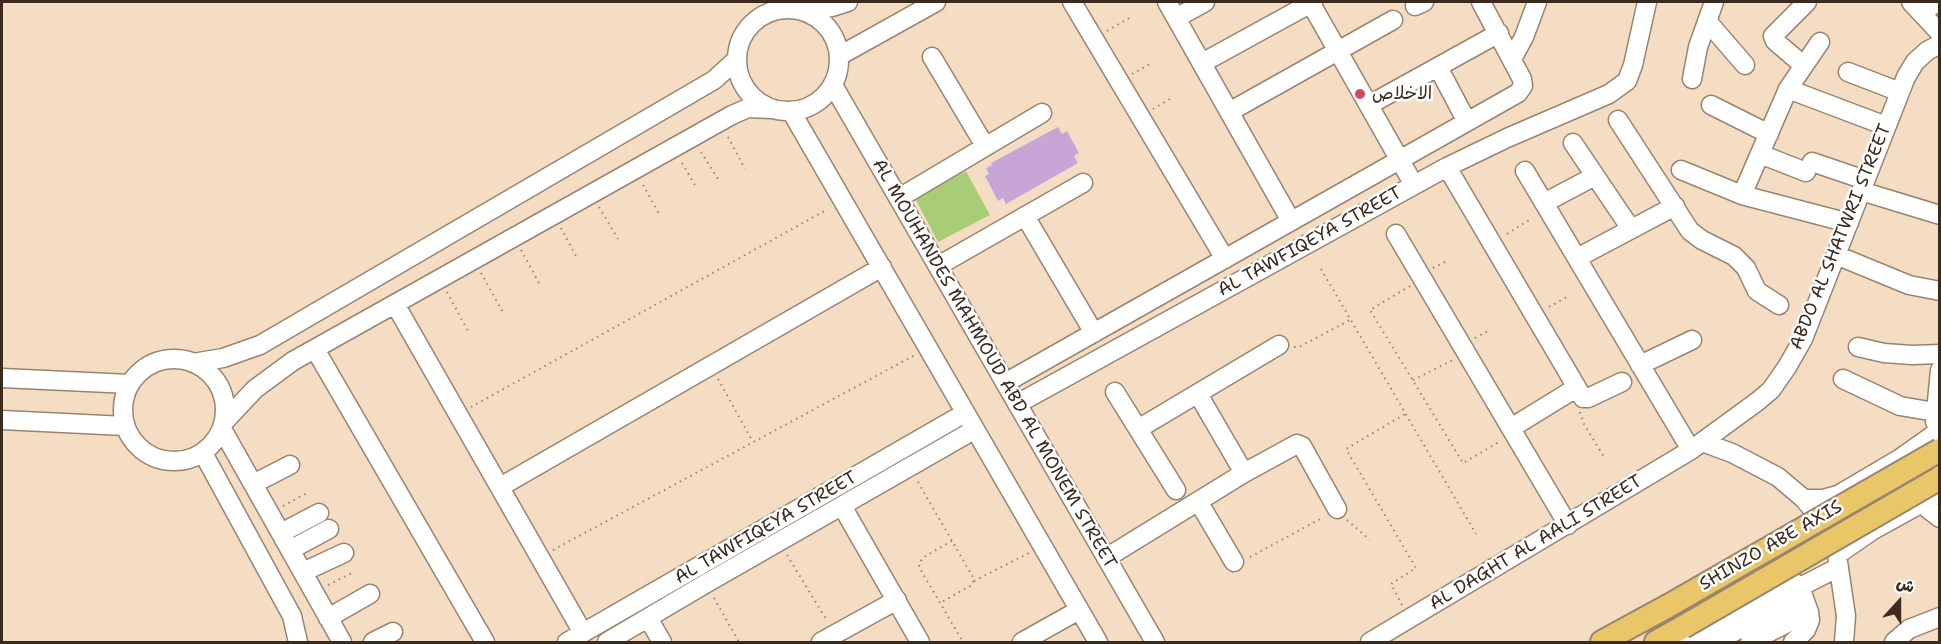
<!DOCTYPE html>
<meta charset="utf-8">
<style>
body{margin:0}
#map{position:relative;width:1941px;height:644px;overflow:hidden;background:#f5ddc3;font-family:"Shantell Sans","Playpen Sans Arabic",sans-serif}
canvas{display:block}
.frame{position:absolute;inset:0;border:3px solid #3b2a1e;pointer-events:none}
.north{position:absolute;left:1869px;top:572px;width:60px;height:60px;-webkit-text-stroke:4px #fff;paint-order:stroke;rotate:21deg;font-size:16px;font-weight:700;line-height:24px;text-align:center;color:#3b2a1e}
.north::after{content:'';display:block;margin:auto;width:21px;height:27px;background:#3b2a1e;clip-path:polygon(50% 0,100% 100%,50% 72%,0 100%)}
</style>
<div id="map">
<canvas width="1941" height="644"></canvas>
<div class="frame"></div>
<div class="north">ش</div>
</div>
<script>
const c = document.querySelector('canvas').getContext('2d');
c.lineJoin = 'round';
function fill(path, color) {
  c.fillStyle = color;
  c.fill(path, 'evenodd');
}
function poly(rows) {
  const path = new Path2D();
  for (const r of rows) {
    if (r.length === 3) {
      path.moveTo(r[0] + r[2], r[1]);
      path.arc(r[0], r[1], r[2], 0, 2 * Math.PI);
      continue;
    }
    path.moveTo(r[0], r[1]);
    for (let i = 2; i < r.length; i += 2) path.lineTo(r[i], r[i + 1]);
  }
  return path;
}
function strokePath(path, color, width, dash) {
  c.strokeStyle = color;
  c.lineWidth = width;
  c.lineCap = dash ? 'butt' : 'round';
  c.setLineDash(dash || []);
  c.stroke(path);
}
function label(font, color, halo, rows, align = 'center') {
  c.font = font + ' "Shantell Sans","Playpen Sans Arabic",sans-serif';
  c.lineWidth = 5;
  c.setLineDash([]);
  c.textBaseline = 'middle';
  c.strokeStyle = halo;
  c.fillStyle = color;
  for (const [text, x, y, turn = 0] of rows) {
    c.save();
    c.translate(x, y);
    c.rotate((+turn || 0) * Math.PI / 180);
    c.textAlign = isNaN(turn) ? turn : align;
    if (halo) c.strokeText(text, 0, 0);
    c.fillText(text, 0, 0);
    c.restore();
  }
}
const green = poly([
 [966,171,990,215,938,242,915,198]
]);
const building = poly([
 [1058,127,1062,134,1067,131,1079,153,1074,156,1078,163,1006,204,1003,198,998,201,985,176,989,174,986,168,992,165,991,163]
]);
const path = poly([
 [1107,31,1129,18],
 [1132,74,1150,64],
 [1153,109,1172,98],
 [728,137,745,169],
 [701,152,718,179],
 [682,163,696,187],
 [643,185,659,214],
 [599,207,618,239],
 [561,228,577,258],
 [1507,234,1529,220],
 [521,250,539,283],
 [1433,268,1449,260],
 [1321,269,1476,534],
 [481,273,504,314],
 [1410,286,1370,310,1463,463,1499,442],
 [447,292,469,333],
 [1549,307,1570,295],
 [1475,338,1490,330],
 [1294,347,1301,346,1350,320],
 [718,379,753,442],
 [1413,380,1453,360],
 [471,407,828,209],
 [1580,412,1584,424,1604,457],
 [918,482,974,579,972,585,940,603],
 [283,506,307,493],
 [1347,520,1370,540],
 [952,541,924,557,919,563,919,567,963,642],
 [553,550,915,355],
 [787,555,826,619],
 [1250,557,1324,517],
 [974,581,1029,553],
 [328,585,354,572],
 [714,598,739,642],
 [1402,605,1391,584,1416,568,1346,449,1405,414]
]);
const minor = poly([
 [1072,2,1225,259],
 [1167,2,1291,221],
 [1310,2,1414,185],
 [1911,2,1940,33],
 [1415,6,1424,2],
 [788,60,51],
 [806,12,832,7,848,2],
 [1922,13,1937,2],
 [1176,18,1205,2],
 [1707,21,1745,65],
 [839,56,936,2],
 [932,57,985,146],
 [1512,59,1524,37,1537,2],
 [1202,63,1313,2],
 [1803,65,1775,41,1773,36,1807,2],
 [1438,67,1467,122],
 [1848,72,1900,92],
 [1692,79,1698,47,1714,2],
 [833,85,1155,642],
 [1788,89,1886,126],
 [1369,105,1499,33],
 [1711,105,1769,134],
 [791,111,1098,642],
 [1229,112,1393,20],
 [1618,120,1690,231,1702,240,1734,256,1746,268,1757,291,1779,305],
 [1573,143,1631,229],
 [1760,154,1806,172],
 [1812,162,1865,180],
 [1447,167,1583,398,1588,398,1622,382],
 [1681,170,1742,195,1849,223],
 [1525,171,1691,450],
 [1861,191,1940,215],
 [1742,195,1788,89,1820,42],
 [899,198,1042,113],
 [1544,203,1595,176],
 [1025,216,1094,333],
 [1396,234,1568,525],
 [1836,255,1909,285,1940,291],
 [1577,258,1675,206],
 [938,266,1083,183],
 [395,304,583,633],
 [1858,347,1884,353,1912,355,1940,354],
 [315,349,485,642],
 [174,410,51],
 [193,363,223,358,260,345,714,80,736,60],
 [1640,365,1692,340],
 [2,378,130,384],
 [1843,379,1900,406,1935,412],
 [1005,383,1518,93,1523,86,1522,79,1481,2],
 [1115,392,1176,490],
 [1198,394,1244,473],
 [1017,404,1447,167,1507,138,1609,94,1627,81,1633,65,1647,2],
 [2,420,125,426],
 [224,422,255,389,293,361,732,115,748,108,771,109],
 [1935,422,1940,370],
 [1511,428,1576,388],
 [222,429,342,642],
 [1138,429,1279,345],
 [1702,442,1732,453,1778,477,1804,499,1821,520,1828,532,1837,555,1846,616,1844,642],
 [203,453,292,616,298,642],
 [1899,459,1923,502,1928,509,1940,518],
 [253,484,290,465],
 [500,487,882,267],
 [1804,499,1823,499,1838,495,1899,459,1940,430],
 [1198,501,1234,562],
 [842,506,920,642],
 [281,533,319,513],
 [290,550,329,529],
 [1837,555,1873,530,1940,493],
 [1106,558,1244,473,1297,444,1302,446,1337,509],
 [303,572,344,553],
 [1800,587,1839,567],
 [328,618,370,594],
 [648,618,662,642],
 [373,642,393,632],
 [567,642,965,413],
 [607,642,705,584,974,430],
 [821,642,897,600],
 [1022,642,1079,610],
 [1370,642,1691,450,1758,401,1771,390,1787,367,1803,339,1906,77,1915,62,1927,51,1940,44],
 [1687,642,1795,583,1800,587,1809,612,1810,620,1806,630,1793,642],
 [1715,642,1803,595],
 [1750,642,1809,612],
 [1894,642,1909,629,1940,617]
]);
const major = poly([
 [1602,642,1668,606],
 [1656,642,1683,627]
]);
const majorBridge = poly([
 [1668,606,1940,450],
 [1683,627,1940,478]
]);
const markers = [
 [1360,94,6,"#d1495b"]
];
const poiNames = [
 ["الاخلاص",1372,94]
];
const streetNames = [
 ["ABDO AL SHATWRI STREET",1841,237,-68],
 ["AL TAWFIQEYA STREET",1310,242,-29],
 ["AL MOUHANDES MAHMOUD ABD AL MONEM STREET",994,364,60],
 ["AL TAWFIQEYA STREET",766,528,-30],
 ["AL DAGHT AL AALI STREET",1536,543,-31],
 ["SHINZO ABE AXIS",1771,546,-30]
];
fill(green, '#a9cd76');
fill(building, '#c5a6d6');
strokePath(minor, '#988470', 21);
strokePath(major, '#988470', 26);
strokePath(path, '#988470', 2, [1.5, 4.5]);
strokePath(minor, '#fff', 18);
strokePath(major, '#e9c769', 22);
strokePath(majorBridge, '#988470', 26, []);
strokePath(majorBridge, '#e9c769', 22);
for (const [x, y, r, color] of markers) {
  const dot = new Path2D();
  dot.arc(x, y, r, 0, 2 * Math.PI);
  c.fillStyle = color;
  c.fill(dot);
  strokePath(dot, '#fff', 2);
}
label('18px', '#3b2a1e', '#fff', poiNames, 'left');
label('18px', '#3b2a1e', '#fff', streetNames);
</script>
